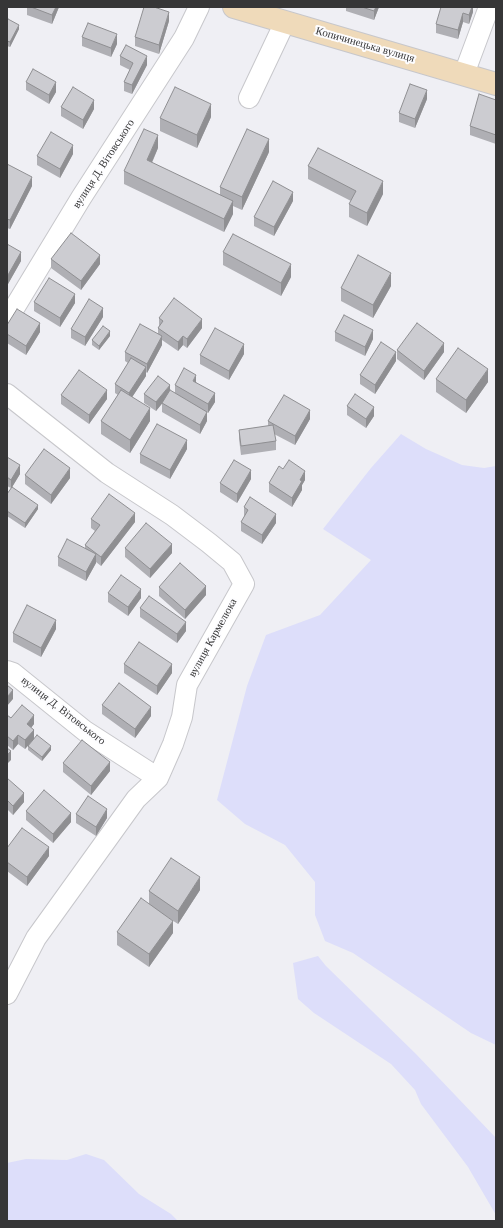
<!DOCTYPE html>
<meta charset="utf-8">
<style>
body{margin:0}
#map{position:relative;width:503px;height:1228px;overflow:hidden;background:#efeff4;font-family:Georgia,serif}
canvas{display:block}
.frame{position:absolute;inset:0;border:8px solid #363637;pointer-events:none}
</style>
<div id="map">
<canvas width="503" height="1228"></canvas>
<div class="frame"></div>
</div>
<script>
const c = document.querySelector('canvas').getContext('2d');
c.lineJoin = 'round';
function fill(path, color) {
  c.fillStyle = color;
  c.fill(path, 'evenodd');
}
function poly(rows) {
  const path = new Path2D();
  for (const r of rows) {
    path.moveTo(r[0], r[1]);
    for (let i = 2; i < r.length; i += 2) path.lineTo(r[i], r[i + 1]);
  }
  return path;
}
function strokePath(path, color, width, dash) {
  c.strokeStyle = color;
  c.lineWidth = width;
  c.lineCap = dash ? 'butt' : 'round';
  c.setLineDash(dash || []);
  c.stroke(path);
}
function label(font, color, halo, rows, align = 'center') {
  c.font = font + ' Georgia,serif';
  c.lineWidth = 4;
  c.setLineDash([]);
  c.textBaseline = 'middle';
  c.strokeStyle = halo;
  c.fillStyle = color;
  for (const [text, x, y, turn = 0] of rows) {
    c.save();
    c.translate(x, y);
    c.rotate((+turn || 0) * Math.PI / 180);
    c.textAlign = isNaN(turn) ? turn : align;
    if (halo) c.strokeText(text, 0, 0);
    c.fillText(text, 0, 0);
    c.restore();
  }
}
const green = poly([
 [401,434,426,449,462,465,484,468,496,466,496,1045,471,1033,353,953,325,941,315,915,315,882,285,845,245,824,217,800,247,686,266,635,320,615,371,560,323,529,371,468],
 [318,956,326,966,416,1054,496,1138,496,1215,468,1167,421,1104,415,1090,391,1064,314,1013,298,999,293,963],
 [86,1154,104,1160,139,1194,171,1214,178,1221,7,1221,7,1163,26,1159,67,1160]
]);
const street = poly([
 [464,74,489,7],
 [249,98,285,22],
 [7,320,81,198,184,38,199,7],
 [7,394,107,473,172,515,209,543,232,562,244,584,187,685,182,717,173,744,158,778,136,799,36,938,7,994],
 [7,671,13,673,85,731,158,778]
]);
const secondary = poly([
 [234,7,496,84]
]);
const wall = poly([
 [27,7,59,7,52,24,27,15],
 [346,7,379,7,374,20,346,11],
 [473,7,473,12,469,24,463,22,458,39,436,33,436,24],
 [7,21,19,29,10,47,7,46],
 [169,21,159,54,135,46,135,37],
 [82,37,117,44,111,57,82,46],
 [120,56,147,65,132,94,124,91,124,82,130,70,120,65],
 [26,82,56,92,49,104,26,90],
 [427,99,415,128,399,122,399,113],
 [496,100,496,144,470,135,470,126],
 [61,107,94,109,83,129,61,116],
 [211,117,197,148,160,131,160,118],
 [158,148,152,163,220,195,220,187,269,152,242,210,233,206,233,214,224,232,124,184,124,171],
 [73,154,60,178,37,165,37,156],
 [7,164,32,186,10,229,7,228],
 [308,166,383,194,367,226,349,217,349,204,351,201,308,179],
 [293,201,274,236,254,226,254,217],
 [7,244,21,261,8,284,7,284],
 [223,252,291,277,281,296,223,265],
 [51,259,100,264,81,290,51,268],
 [391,286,373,318,341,301,341,288],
 [34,302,75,303,60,327,34,311],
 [103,317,85,346,71,338,71,329],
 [159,318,202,328,187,348,183,345,178,351,162,340,162,345,147,373,146,372,146,376,132,397,150,421,130,453,101,434,101,421,118,395,115,393,115,384,128,363,125,361,125,352,158,333,158,328,159,326],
 [7,325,40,332,26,355,7,343],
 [335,332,373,339,365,356,335,341],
 [110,336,99,350,92,345,92,340],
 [397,350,444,352,424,380,397,359],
 [244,354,229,380,200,364,200,355],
 [396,361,375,394,360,384,360,375],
 [436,379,488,382,466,413,436,392],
 [196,382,215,402,208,413,207,412,207,421,200,434,162,412,162,403,163,402,156,411,144,403,144,394,170,391,175,393,175,385],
 [61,395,107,399,89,424,61,404],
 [347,406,374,416,366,428,347,415],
 [310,419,295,445,274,434,276,441,276,450,241,455,239,439,239,430,268,426,268,421],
 [187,449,170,479,140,463,140,454],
 [7,457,20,474,12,487,38,509,25,528,7,516,7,494,11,488,7,486],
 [283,469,305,480,302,485,302,490,292,507,269,492,269,483],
 [25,475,70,478,51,504,25,484],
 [251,479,237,503,220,492,220,483],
 [244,507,276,523,262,544,241,531,241,522,244,517],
 [91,519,135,522,101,566,96,562,96,563,86,581,58,566,58,557,85,549,85,545,95,531,91,528],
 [125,548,172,553,150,578,125,557],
 [159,587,206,595,185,619,159,596],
 [108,593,141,598,128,616,108,602],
 [140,608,186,631,177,643,140,617],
 [56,629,41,657,13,642,13,633],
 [124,664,172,673,157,695,124,673],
 [102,705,151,716,135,738,102,714],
 [7,715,11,718,34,724,31,728,34,739,25,749,18,744,13,750,7,745],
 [28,746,51,750,42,761,28,750],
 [63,763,110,771,91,795,63,772],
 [7,778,24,802,13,815,7,809],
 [26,811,71,822,53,843,26,820],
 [76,814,107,818,96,836,76,823],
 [7,848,49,856,27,886,7,871],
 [200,890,178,924,164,915,173,933,149,967,117,945,117,932,149,904,149,891]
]);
const shadedWall = poly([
 [56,7,59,7,52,24,52,15],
 [376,7,379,7,374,20,374,11],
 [472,7,473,7,473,12,469,24,469,15],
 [169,12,169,21,159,54,159,45],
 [463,13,463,22,458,39,458,30],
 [19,25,19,29,10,47,10,42],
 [117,34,117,44,111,57,111,48],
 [147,56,147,65,132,94,132,85],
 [56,82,56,92,49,104,49,95],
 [427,90,427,99,415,128,415,119],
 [94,100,94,109,83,129,83,120],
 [211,104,211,117,197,148,197,135],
 [158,135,158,148,147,173,147,160],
 [269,139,269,152,242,210,242,197],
 [73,145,73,154,60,178,60,169],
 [32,177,32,186,10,229,10,220],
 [383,181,383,194,367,226,367,213],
 [293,192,293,201,274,236,274,227],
 [233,201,233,214,224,232,224,219],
 [21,252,21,261,8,284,8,275],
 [100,255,100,264,81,290,81,281],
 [291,264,291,277,281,296,281,283],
 [391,273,391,286,373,318,373,305],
 [75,294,75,303,60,327,60,318],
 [103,308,103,317,85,346,85,337],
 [202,319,202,328,187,348,187,339],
 [40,323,40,332,26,355,26,346],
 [373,330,373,339,365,356,365,347],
 [110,331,110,336,99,350,99,346],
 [162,336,162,345,147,373,147,364],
 [183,336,183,345,178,351,178,342],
 [444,343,444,352,424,380,424,371],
 [244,344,244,354,229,380,229,371],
 [396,352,396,361,375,394,375,385],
 [146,367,146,376,129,402,129,393],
 [488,369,488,382,466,413,466,400],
 [196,375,196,384,193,381],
 [170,385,170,394,156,411,156,402],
 [107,390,107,399,89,424,89,415],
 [215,393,215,402,208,413,208,404],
 [374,407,374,416,366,428,366,419],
 [150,408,150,421,130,453,130,440],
 [310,410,310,419,295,445,295,436],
 [207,412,207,421,200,434,200,425],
 [187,440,187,449,170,479,170,470],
 [20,465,20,474,11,489,11,480],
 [70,468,70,478,51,504,51,495],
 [251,470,251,479,237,503,237,494],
 [305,471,305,480,302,485,302,490,292,507,292,498,300,480],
 [38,505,38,509,25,528,25,523],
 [135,513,135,522,101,566,101,557],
 [276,514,276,523,262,544,262,535],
 [172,544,172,553,150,578,150,569],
 [96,554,96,563,86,581,86,572],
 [206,586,206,595,185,619,185,610],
 [141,589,141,598,128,616,128,607],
 [56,620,56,629,41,657,41,648],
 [186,622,186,631,177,643,177,634],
 [172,664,172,673,157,695,157,686],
 [13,690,13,699,7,706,7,697],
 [151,707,151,716,135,738,135,729],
 [34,715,34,724,27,733,27,724],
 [34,730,34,739,25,749,25,740],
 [18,735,18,744,13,750,13,741],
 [51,746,51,750,42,761,42,757],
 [11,751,11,760,7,764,7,755],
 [110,762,110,771,91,795,91,786],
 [24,793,24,802,13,815,13,806],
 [107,809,107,818,96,836,96,827],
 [71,813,71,822,53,843,53,834],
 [49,847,49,856,27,886,27,877],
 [200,877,200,890,178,924,178,911],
 [173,921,173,933,149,967,149,954]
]);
const building = poly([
 [31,7,56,7,52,15,31,7],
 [144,7,154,7,169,12,159,45,135,37,144,7],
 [362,7,376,7,374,11,362,7],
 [441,7,472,7,469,15,463,13,458,30,436,24,441,7],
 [8,19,19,25,10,42,7,41,7,21,8,19],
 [88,23,117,34,111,48,82,37,88,23],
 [126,45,147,56,132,85,124,82,133,63,120,56,126,45],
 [33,69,56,82,49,95,26,82,33,69],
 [410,84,427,90,415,119,399,113,410,84],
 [73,87,94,100,83,120,61,107,73,87],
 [175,87,211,104,197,135,160,118,175,87],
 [479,94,496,100,496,135,470,126,479,94],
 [144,129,158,135,147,160,233,201,224,219,124,171,144,129],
 [247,129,269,139,242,197,220,187,247,129],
 [51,132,73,145,60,169,37,156,51,132],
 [318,148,383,181,367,213,349,204,356,191,308,166,318,148],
 [7,164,32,177,10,220,7,219,7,164],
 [273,181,293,192,274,227,254,217,273,181],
 [71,233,100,255,81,281,51,259,71,233],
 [233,234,291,264,281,283,223,252,233,234],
 [7,244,21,252,8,275,7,275,7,244],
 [358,255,391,273,373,305,341,288,358,255],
 [49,278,75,294,60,318,34,302,49,278],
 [174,298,202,319,187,339,183,336,178,342,158,328,163,321,159,318,174,298],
 [89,299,103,308,85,337,71,329,89,299],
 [17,309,40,323,26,346,7,334,7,325,17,309],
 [344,315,373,330,365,347,335,332,344,315],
 [417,323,444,343,424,371,397,350,417,323],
 [140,324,162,336,147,364,125,352,140,324],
 [103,326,110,331,99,346,92,340,103,326],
 [215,328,244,344,229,371,200,355,215,328],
 [381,342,396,352,375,385,360,375,381,342],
 [458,348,488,369,466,400,436,379,458,348],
 [131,358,146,367,129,393,115,384,131,358],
 [184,368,196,375,193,381,215,393,208,404,175,385,184,368],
 [79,370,107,390,89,415,61,395,79,370],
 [158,376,170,385,156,402,144,394,158,376],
 [121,390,150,408,130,440,101,421,121,390],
 [170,390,207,412,200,425,162,403,170,390],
 [355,394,374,407,366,419,347,406,355,394],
 [284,395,310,410,295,436,268,421,284,395],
 [157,424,187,440,170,470,140,454,157,424],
 [273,425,276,441,241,446,239,430,273,425],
 [44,449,70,468,51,495,25,475,44,449],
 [7,457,20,465,11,480,7,477,7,457],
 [234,460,251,470,237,494,220,483,234,460],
 [289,460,305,471,300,480,302,481,292,498,269,483,279,466,283,469,289,460],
 [12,487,38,505,25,523,7,511,7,494,12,487],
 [109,494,135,513,101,557,85,545,100,525,91,519,109,494],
 [250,497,276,514,262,535,241,522,248,510,244,507,250,497],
 [146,523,172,544,150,569,125,548,146,523],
 [67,539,96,554,86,572,58,557,67,539],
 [180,563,206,586,185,610,159,587,180,563],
 [121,575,141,589,128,607,108,593,121,575],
 [149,596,186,622,177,634,140,608,149,596],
 [27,605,56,620,41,648,13,633,27,605],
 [139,642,172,664,157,686,124,664,139,642],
 [119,683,151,707,135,729,102,705,119,683],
 [7,685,13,690,7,697,7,685],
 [22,705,34,715,27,724,34,730,25,740,18,735,13,741,7,736,7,715,11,718,22,705],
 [37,735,51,746,42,757,28,746,37,735],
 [82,740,110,762,91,786,63,763,82,740],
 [7,748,11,751,7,755,7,748],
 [7,778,24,793,13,806,7,800,7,778],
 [44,790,71,813,53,834,26,811,44,790],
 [88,796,107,809,96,827,76,814,88,796],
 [22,828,49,847,27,877,7,862,7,848,22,828],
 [171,858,200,877,178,911,149,891,171,858],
 [141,898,173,921,149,954,117,932,141,898]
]);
const streetNames = [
 ["Копичинецька вулиця",365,45,16],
 ["вулиця Д. Вітовського",104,164,-57],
 ["вулиця Кармелюка",213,638,-61],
 ["вулиця Д. Вітовського",63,711,38]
];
fill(green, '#dddefa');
strokePath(street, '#c7c7cb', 22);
strokePath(secondary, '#c7c7cb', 24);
strokePath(street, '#fff', 20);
strokePath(secondary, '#efdaba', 22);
fill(wall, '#afafb4');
fill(shadedWall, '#8f8f92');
fill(building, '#ccccd1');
strokePath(building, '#8f8f92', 1);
label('11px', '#363637', '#fdfdff', streetNames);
</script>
